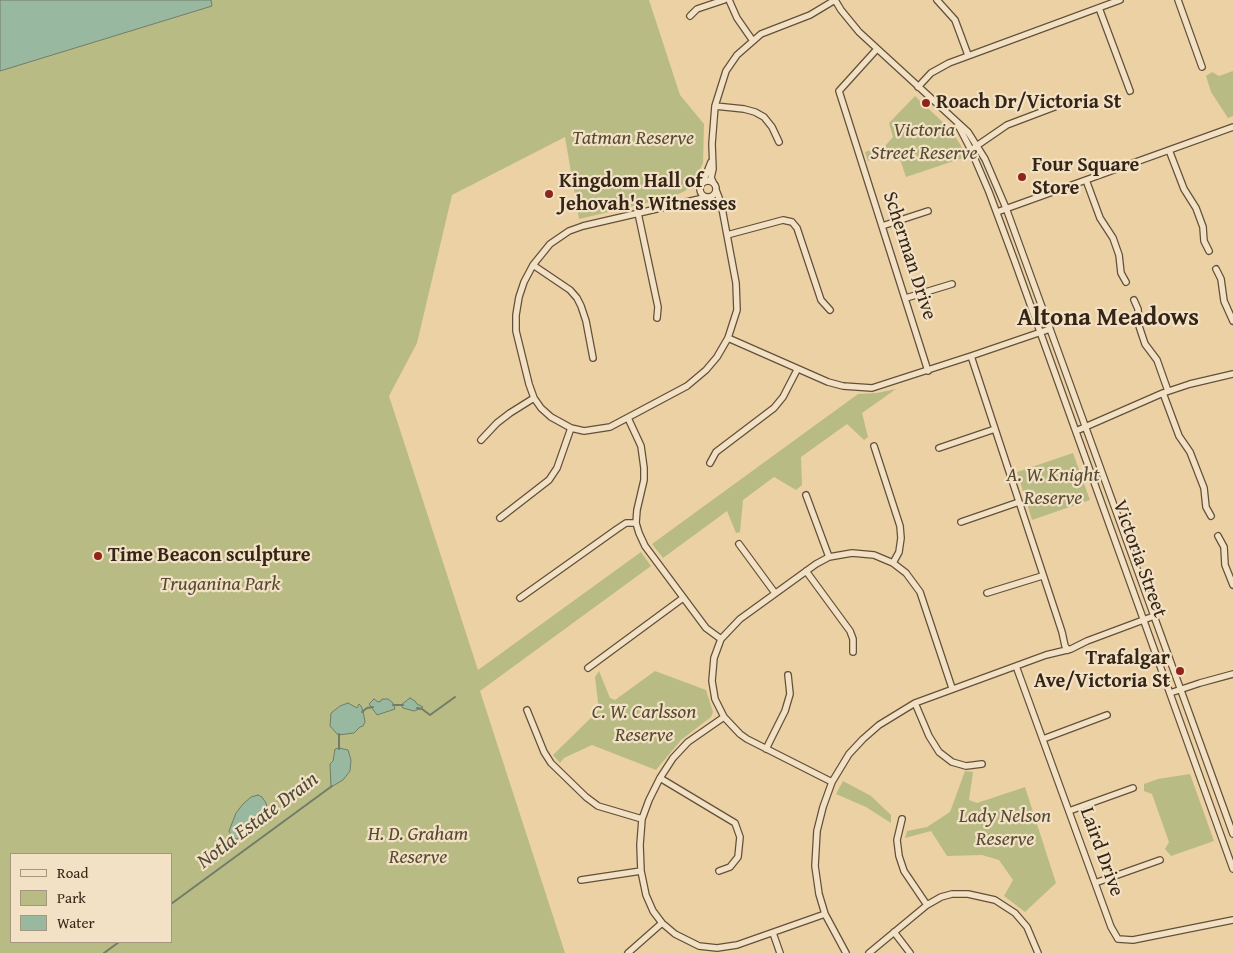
<!DOCTYPE html>
<style>
body{margin:0}
#map{position:relative;width:1233px;height:953px;overflow:hidden;background:#ebd1a4;font-family:"Gentium Book Plus",serif}
canvas{display:block}
.legend{position:absolute;left:10px;top:853px;width:162px;height:90px;box-sizing:border-box;background:#f2e1c4;border:1px solid #a6967f;margin:0;padding:6px 9px;list-style:none;font-size:15px;color:#352517}
.legend li{display:flex;align-items:center;gap:10px;height:25px}
.legend b{width:25px;border:1px solid #a6967f}
</style>
<div id="map">
<canvas width="1233" height="953"></canvas>
<ul class="legend">
<li><b style="height:6px;background:#f2e1c4"></b>Road</li>
<li><b style="height:14px;background:#b9bb85"></b>Park</li>
<li><b style="height:14px;background:#99b8a0"></b>Water</li>
</ul>
</div>
<script>
const c = document.querySelector('canvas').getContext('2d');
c.lineJoin = 'round';
function fill(path, color) {
  c.fillStyle = color;
  c.fill(path, 'evenodd');
}
function poly(rows) {
  const path = new Path2D();
  for (const r of rows) {
    if (r.length === 3) {
      path.moveTo(r[0] + r[2], r[1]);
      path.arc(r[0], r[1], r[2], 0, 2 * Math.PI);
      continue;
    }
    path.moveTo(r[0], r[1]);
    for (let i = 2; i < r.length; i += 2) path.lineTo(r[i], r[i + 1]);
  }
  return path;
}
function strokePath(path, color, width, dash) {
  c.strokeStyle = color;
  c.lineWidth = width;
  c.lineCap = dash ? 'butt' : 'round';
  c.setLineDash(dash || []);
  c.stroke(path);
}
function label(font, color, halo, rows, align = 'center') {
  c.font = font + ' "Gentium Book Plus",serif';
  c.lineWidth = 4.5;
  c.setLineDash([]);
  c.textBaseline = 'middle';
  c.strokeStyle = halo;
  c.fillStyle = color;
  for (const [text, x, y, turn = 0] of rows) {
    c.save();
    c.translate(x, y);
    c.rotate((+turn || 0) * Math.PI / 180);
    c.textAlign = isNaN(turn) ? turn : align;
    if (halo) c.strokeText(text, 0, 0);
    c.fillText(text, 0, 0);
    c.restore();
  }
}
const green = poly([
 [0,0,649,0,680,95,704,124,703,163,695,181,685,191,672,197,579,219,565,137,452,195,417,343,389,396,478,670,641,552,651,566,480,691,565,953,0,953],
 [11,854,171,854,171,942,11,942],
 [1233,71,1233,116,1228,118,1211,92,1206,76,1212,72,1219,76],
 [915,96,949,128,960,144,966,157,906,177,899,156,888,154,868,161,865,152,885,146,893,137,889,123],
 [896,389,862,413,868,437,864,440,847,424,801,457,802,485,796,490,774,477,743,500,740,532,736,533,727,511,663,558,652,544,858,394,877,393],
 [1073,453,1090,500,1032,520,1017,472],
 [599,671,610,698,615,700,655,671,706,690,713,712,711,717,681,740,656,770,592,745,564,758,560,763,553,755,599,710,595,677],
 [965,771,973,772,969,800,977,803,1025,787,1056,883,1025,912,1004,896,1013,880,999,860,982,855,947,856,931,831,905,838,907,831,927,827,950,812],
 [1190,774,1214,841,1171,856,1165,849,1169,842,1152,794,1144,791,1144,784,1158,779],
 [843,781,871,796,891,815,891,823,866,807,836,794]
]);
const water = poly([
 [0,0,211,0,212,6,0,71,0,0],
 [410,698,415,701,417,704,423,707,422,708,414,711,403,708,401,705,410,698],
 [374,699,378,702,381,701,382,699,388,699,393,703,395,709,377,715,369,704,374,699],
 [348,703,357,708,359,704,361,706,363,711,365,722,363,726,360,727,354,733,338,735,330,726,331,713,340,706,348,703],
 [339,748,348,750,351,760,350,771,343,780,331,787,330,764,333,761,335,749,339,748],
 [258,795,262,797,266,803,267,809,265,818,251,834,238,839,233,838,229,831,236,813,243,804,251,797,258,795]
]);
const stream = poly([
 [393,705,403,705],
 [417,708,422,709,430,715,455,697],
 [362,712,367,708,373,707],
 [339,734,339,749],
 [171,904,332,786],
 [104,953,119,942]
]);
const minor = poly([
 [729,0,737,18,753,41],
 [835,0,841,10,859,32,968,132,985,159,1006,208,1050,329,1233,834],
 [937,0,955,20,968,55],
 [1178,0,1202,67],
 [1099,8,1130,91],
 [690,16,697,9,724,0],
 [877,49,839,91,928,371],
 [918,87,931,73,949,63,1120,0],
 [715,106,744,109,755,112,764,117,772,127,779,142],
 [958,125,971,150,989,192,1015,262,1233,869],
 [975,147,1007,125,1065,103],
 [1169,150,1184,189,1196,208,1203,227,1204,241,1209,251],
 [1086,180,1100,218,1113,238,1119,255,1121,273,1126,282],
 [708,189,8],
 [703,182,711,162],
 [713,182,711,178,713,169,712,144,715,106,726,71,737,55,761,34,810,15,835,0],
 [708,197,583,226,569,231,550,244,533,265,524,282,519,297,516,315,516,331,529,384,534,398,541,408,551,417,571,428,584,431,610,427,687,386,706,370,717,357,728,338,737,310,736,283,721,203,716,190],
 [997,212,1233,127],
 [638,213,658,307,657,318],
 [882,226,928,211],
 [727,235,783,220,792,222,797,228,821,300,830,310],
 [533,265,570,290,577,298,581,306,586,321,593,358],
 [1216,269,1221,279,1224,301,1233,321],
 [906,298,952,284],
 [1134,300,1138,309,1139,326,1145,344,1157,360,1168,391],
 [728,338,828,382,843,386,872,388,971,356,1050,329],
 [971,356,1062,632,1065,646,1068,650],
 [1163,393,1179,436,1190,452,1204,488,1206,507,1211,516],
 [628,418,641,446,644,468,644,480,637,510,636,523,639,533,645,546,706,628,721,639],
 [1076,431,1163,393,1190,384,1233,374],
 [481,440,497,423,510,413,534,398],
 [874,446,900,526,901,538,899,552,893,563],
 [939,448,995,429],
 [710,463,716,452,774,408,783,397,797,370],
 [806,495,829,557],
 [500,518,549,480,557,468,571,428],
 [961,522,1019,502],
 [1218,536,1224,547,1225,565,1233,585],
 [739,544,775,593],
 [806,571,850,631,853,639,853,652],
 [987,593,1042,576],
 [520,598,617,529,626,523,636,523],
 [1016,666,1111,927,1118,939,1133,940,1233,920],
 [588,668,683,598],
 [1170,693,1200,683,1233,674],
 [915,703,929,736,939,752,952,762,966,766,982,764],
 [527,710,544,752,551,763,586,797,598,806,642,819],
 [724,717,688,742,673,758,660,778,649,800,642,819,640,845,641,871,646,895,653,911,662,923,675,934,699,946,717,948,737,945,825,914],
 [1043,739,1107,715],
 [766,749,785,711,790,694,788,675],
 [660,778,735,823,740,837,738,857,730,867,719,871],
 [832,782,747,739,740,734,724,717,715,699,712,681,714,658,721,639,740,619,816,564,829,557,852,553,874,555,893,563,906,573,920,592,952,688],
 [1069,811,1133,788],
 [902,819,897,840,899,856,904,871,927,905],
 [581,880,641,871],
 [1095,883,1160,860],
 [894,932,910,953],
 [773,933,780,953],
 [628,953,662,923],
 [846,953,825,914,819,894,815,866,817,831,823,807,832,782,849,754,863,739,879,725,915,703,1046,655,1071,649,1087,641,1154,616],
 [869,953,927,905,941,897,952,894,968,894,995,900,1015,913,1027,927,1038,953]
]);
const markers = [
 [926,103,5,"#8f2418"],
 [1022,177,5,"#8f2418"],
 [549,194,5,"#8f2418"],
 [98,556,5,"#8f2418"],
 [1180,671,5,"#8f2418"]
];
const poiNames = [
 ["Roach Dr/Victoria St",936,103],
 ["Four Square",1032,166],
 ["Store",1032,189],
 ["Kingdom Hall of",559,182],
 ["Jehovah's Witnesses",559,205],
 ["Time Beacon sculpture",108,556],
 ["Trafalgar",1170,659,"right"],
 ["Ave/Victoria St",1170,682,"right"]
];
const parkNames = [
 ["Victoria",924,131],
 ["Street Reserve",924,154],
 ["Tatman Reserve",633,139],
 ["A. W. Knight",1053,476],
 ["Reserve",1053,499],
 ["Truganina Park",220,585],
 ["C. W. Carlsson",644,713],
 ["Reserve",644,736],
 ["Lady Nelson",1005,817],
 ["Reserve",1005,840],
 ["H. D. Graham",418,835],
 ["Reserve",418,858]
];
const streetNames = [
 ["Scherman Drive",909,256,72],
 ["Victoria Street",1139,559,70],
 ["Laird Drive",1101,852,70]
];
const waterNames = [
 ["Notla Estate Drain",258,821,-37]
];
const districtNames = [
 ["Altona Meadows",1108,319]
];
fill(green, '#b9bb85');
fill(water, '#99b8a0');
strokePath(water, '#717d69', 1);
strokePath(stream, '#717d69', 2);
strokePath(minor, '#62503a', 8);
strokePath(minor, '#f2e1c4', 5.5);
for (const [x, y, r, color] of markers) {
  const dot = new Path2D();
  dot.arc(x, y, r, 0, 2 * Math.PI);
  c.fillStyle = color;
  c.fill(dot);
  strokePath(dot, '#f2e1c4', 2);
}
label('bold 20px', '#352517', '#f2e1c4', poiNames, 'left');
label('italic 20px', '#564a32', '#f2e1c4', parkNames);
label('20px', '#352517', '#f2e1c4', streetNames);
label('italic 21px', '#4e4a39', '#f2e1c4', waterNames);
label('bold 25px', '#352517', '#f2e1c4', districtNames);
</script>
